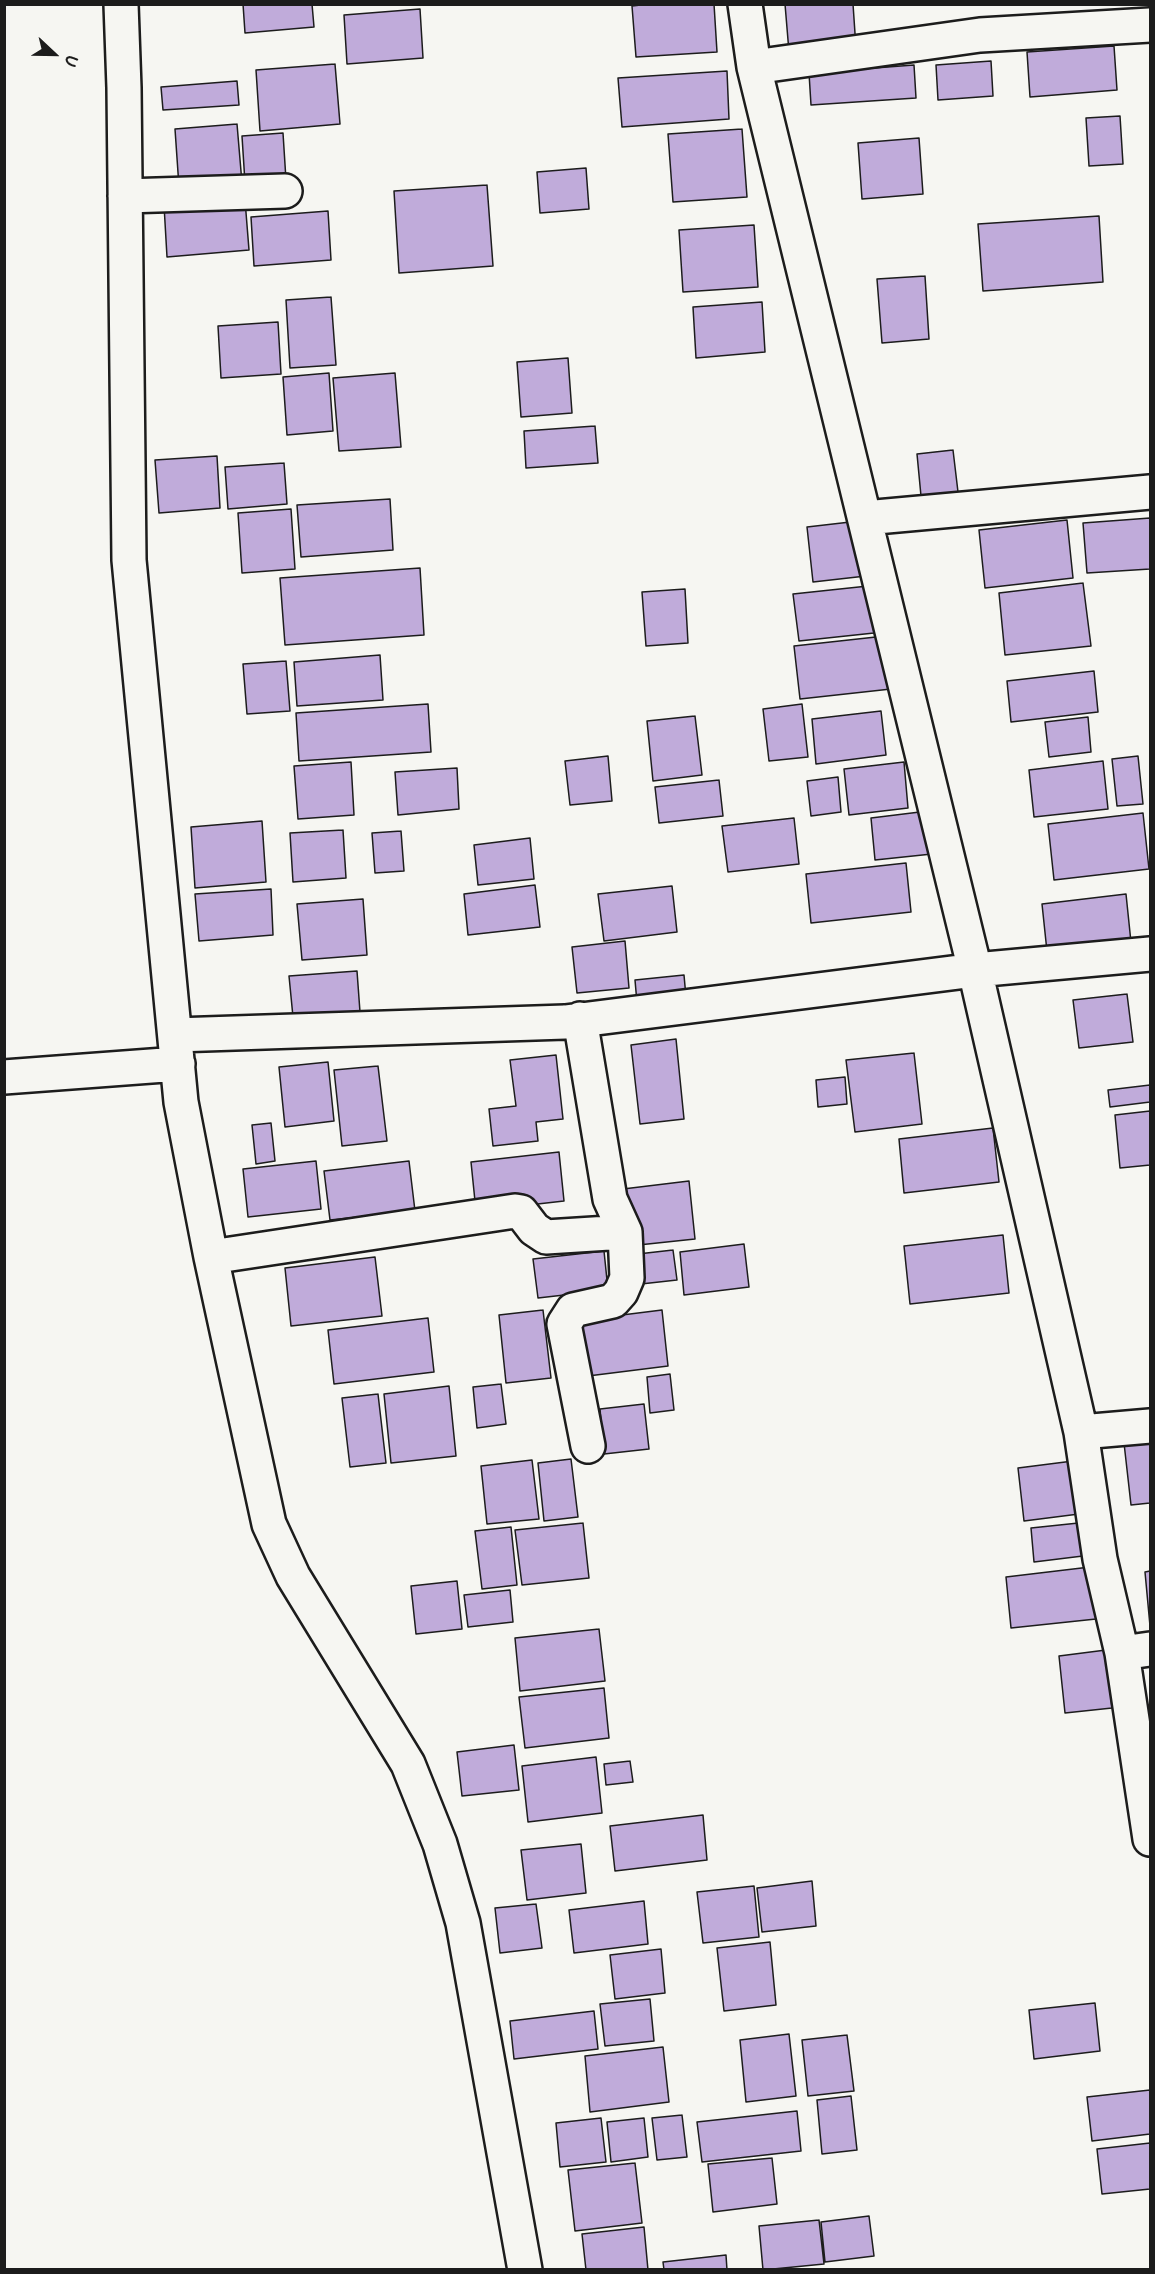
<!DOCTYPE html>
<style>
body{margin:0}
#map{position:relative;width:1155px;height:2274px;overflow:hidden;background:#f6f6f2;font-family:Pangolin,sans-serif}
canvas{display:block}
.frame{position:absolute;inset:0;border:6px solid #1c1c1c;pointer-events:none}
.north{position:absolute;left:24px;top:24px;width:60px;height:60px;-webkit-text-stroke:4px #f6f6f2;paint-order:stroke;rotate:112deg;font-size:16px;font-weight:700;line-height:24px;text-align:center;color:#1c1c1c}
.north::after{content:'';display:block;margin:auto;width:21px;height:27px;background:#1c1c1c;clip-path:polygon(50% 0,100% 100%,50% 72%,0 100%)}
</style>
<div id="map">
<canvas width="1155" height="2274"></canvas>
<div class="frame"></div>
<div class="north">U</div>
</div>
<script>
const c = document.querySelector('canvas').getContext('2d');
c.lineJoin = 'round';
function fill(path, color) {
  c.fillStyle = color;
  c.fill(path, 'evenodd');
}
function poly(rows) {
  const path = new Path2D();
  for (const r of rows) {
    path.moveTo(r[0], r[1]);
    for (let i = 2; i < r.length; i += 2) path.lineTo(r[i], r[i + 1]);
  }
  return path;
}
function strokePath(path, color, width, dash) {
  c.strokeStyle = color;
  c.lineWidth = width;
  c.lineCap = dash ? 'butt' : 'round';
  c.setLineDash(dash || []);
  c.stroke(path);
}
const building = poly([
 [243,4,312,4,314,27,245,33,243,4],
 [650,4,714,4,717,52,636,57,632,6,650,4],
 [785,4,853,4,856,48,789,52,785,4],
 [420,9,423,58,347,64,344,15,420,9],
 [1114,46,1117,90,1030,97,1027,52,1114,46],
 [991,61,993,96,938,100,936,65,991,61],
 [335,64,340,124,260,131,256,70,335,64],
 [914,65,916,98,811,105,809,73,914,65],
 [727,71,729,119,622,127,618,78,727,71],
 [237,81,239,105,163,110,161,87,237,81],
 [1120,116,1123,164,1089,166,1086,118,1120,116],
 [237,124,242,183,179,187,175,129,237,124],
 [742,129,747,197,673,202,668,134,742,129],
 [283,133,286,180,245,183,242,136,283,133],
 [919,138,923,194,862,199,858,143,919,138],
 [586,168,589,209,540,213,537,172,586,168],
 [487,185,493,266,399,273,394,191,487,185],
 [245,200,249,250,167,257,164,205,245,200],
 [328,211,331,260,254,266,251,217,328,211],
 [1099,216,1103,282,983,291,978,224,1099,216],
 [754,225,758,287,683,292,679,230,754,225],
 [925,276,929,339,882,343,877,279,925,276],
 [331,297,336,365,290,368,286,300,331,297],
 [762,302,765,352,696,358,693,307,762,302],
 [278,322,281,374,221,378,218,326,278,322],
 [568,358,572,413,521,417,517,362,568,358],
 [329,373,333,431,287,435,283,377,329,373],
 [395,373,401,447,339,451,333,378,395,373],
 [595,426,598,463,526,468,524,431,595,426],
 [953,450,958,492,921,496,917,454,953,450],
 [217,456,220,508,159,513,155,460,217,456],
 [284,463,287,504,228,509,225,467,284,463],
 [390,499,393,550,301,557,297,505,390,499],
 [291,509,295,569,242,573,238,513,291,509],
 [1150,518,1150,569,1087,573,1083,523,1150,518],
 [1067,520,1073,578,985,588,979,530,1067,520],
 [859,521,866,576,813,582,807,527,859,521],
 [420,568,424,635,285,645,280,578,420,568],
 [1083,583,1091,646,1005,655,999,593,1083,583],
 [868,586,874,633,799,641,793,594,868,586],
 [685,589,688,643,646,646,642,592,685,589],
 [885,636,891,689,800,699,794,646,885,636],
 [380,655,383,700,297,706,294,662,380,655],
 [286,661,290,711,247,714,243,664,286,661],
 [1094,671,1098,712,1011,722,1007,681,1094,671],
 [428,704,431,752,299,761,296,713,428,704],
 [802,704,808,757,769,761,763,709,802,704],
 [881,711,886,755,816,764,812,719,881,711],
 [695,716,702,775,653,781,647,721,695,716],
 [1088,717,1091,752,1049,757,1045,722,1088,717],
 [608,756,612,801,570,805,565,761,608,756],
 [1138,756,1143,804,1117,806,1112,759,1138,756],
 [1103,761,1108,809,1034,817,1029,770,1103,761],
 [351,762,354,815,298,819,294,766,351,762],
 [904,762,908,808,849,815,844,769,904,762],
 [457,768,459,809,398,815,395,772,457,768],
 [838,777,841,812,811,816,807,781,838,777],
 [719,780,723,816,659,823,655,787,719,780],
 [928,811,932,854,875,860,871,818,928,811],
 [1143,813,1149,869,1054,880,1048,824,1143,813],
 [794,818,799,864,728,872,722,826,794,818],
 [262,821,266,882,195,888,191,827,262,821],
 [343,830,346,878,293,882,290,833,343,830],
 [401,831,404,871,375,873,372,833,401,831],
 [530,838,534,879,478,885,474,845,530,838],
 [906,863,911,912,811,923,806,874,906,863],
 [535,885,540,927,468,935,464,894,535,885],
 [672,886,677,932,604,941,598,894,672,886],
 [271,889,273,935,199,941,195,894,271,889],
 [1126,894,1132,952,1048,961,1042,904,1126,894],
 [363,899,367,955,302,960,297,904,363,899],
 [625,941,629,988,577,993,572,947,625,941],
 [357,971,360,1012,293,1017,289,976,357,971],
 [684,975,686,997,637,1003,635,980,684,975],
 [1127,994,1133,1042,1079,1048,1073,1000,1127,994],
 [676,1039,684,1119,640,1124,631,1045,676,1039],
 [914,1053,922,1124,855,1132,846,1060,914,1053],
 [556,1055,563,1119,536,1122,538,1141,493,1146,489,1109,516,1106,510,1060,556,1055],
 [328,1062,334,1121,285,1127,279,1067,328,1062],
 [378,1066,387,1141,342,1146,334,1070,378,1066],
 [845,1077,847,1104,818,1107,816,1080,845,1077],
 [1150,1085,1150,1102,1110,1107,1108,1090,1150,1085],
 [1150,1111,1150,1165,1120,1168,1115,1115,1150,1111],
 [271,1123,275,1161,256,1164,252,1125,271,1123],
 [993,1128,999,1182,904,1193,899,1139,993,1128],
 [559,1152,564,1201,476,1211,471,1162,559,1152],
 [316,1161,321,1209,248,1217,243,1169,316,1161],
 [409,1161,415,1211,330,1220,324,1171,409,1161],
 [689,1181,695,1239,629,1246,623,1189,689,1181],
 [1003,1235,1009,1293,910,1304,904,1246,1003,1235],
 [744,1244,749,1287,684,1295,680,1252,744,1244],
 [673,1250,677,1280,632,1285,629,1255,673,1250],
 [604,1251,608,1290,538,1298,533,1259,604,1251],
 [375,1257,382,1316,291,1326,285,1268,375,1257],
 [543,1310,551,1378,506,1383,499,1315,543,1310],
 [662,1310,668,1366,580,1377,574,1321,662,1310],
 [428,1318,434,1372,334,1384,328,1330,428,1318],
 [670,1374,674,1410,650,1413,647,1377,670,1374],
 [501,1384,506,1424,477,1428,473,1387,501,1384],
 [449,1386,456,1456,391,1463,384,1394,449,1386],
 [378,1394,386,1463,350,1467,342,1398,378,1394],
 [644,1404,649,1449,604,1454,600,1409,644,1404],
 [1150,1441,1150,1503,1131,1505,1124,1443,1150,1441],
 [571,1459,578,1517,544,1521,538,1463,571,1459],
 [532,1460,539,1519,487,1524,481,1466,532,1460],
 [1073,1461,1079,1514,1024,1521,1018,1468,1073,1461],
 [1088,1522,1091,1555,1034,1562,1031,1528,1088,1522],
 [583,1523,589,1578,522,1585,515,1530,583,1523],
 [511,1527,517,1585,482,1589,475,1531,511,1527],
 [1090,1567,1096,1619,1011,1628,1006,1577,1090,1567],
 [1150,1571,1150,1626,1145,1572,1150,1571],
 [457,1581,462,1629,416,1634,411,1586,457,1581],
 [510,1590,513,1622,468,1627,464,1595,510,1590],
 [599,1629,605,1681,520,1691,515,1638,599,1629],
 [1106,1650,1112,1708,1065,1713,1059,1656,1106,1650],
 [604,1688,609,1738,525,1748,519,1697,604,1688],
 [514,1745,519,1790,462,1796,457,1752,514,1745],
 [596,1757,602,1813,528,1822,522,1766,596,1757],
 [630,1761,633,1782,606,1785,604,1764,630,1761],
 [703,1815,707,1860,615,1871,610,1826,703,1815],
 [581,1844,586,1893,527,1900,521,1850,581,1844],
 [812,1881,816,1926,762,1932,757,1888,812,1881],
 [754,1886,759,1937,703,1943,697,1892,754,1886],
 [644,1901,648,1944,574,1953,569,1910,644,1901],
 [536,1904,542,1948,500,1953,495,1908,536,1904],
 [770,1942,776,2005,724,2011,717,1948,770,1942],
 [661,1949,665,1993,615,1999,610,1955,661,1949],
 [650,1999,654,2041,605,2046,600,2004,650,1999],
 [1095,2003,1100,2051,1034,2059,1029,2010,1095,2003],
 [594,2011,598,2049,514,2059,510,2021,594,2011],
 [789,2034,796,2096,746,2102,740,2040,789,2034],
 [847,2035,854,2091,808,2096,802,2040,847,2035],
 [663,2047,669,2102,590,2112,585,2056,663,2047],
 [1150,2090,1150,2134,1092,2141,1087,2097,1150,2090],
 [851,2096,857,2150,822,2154,817,2100,851,2096],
 [797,2111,801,2151,702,2162,697,2122,797,2111],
 [682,2115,687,2157,657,2160,652,2118,682,2115],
 [601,2118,606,2162,560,2167,556,2123,601,2118],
 [644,2118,648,2157,611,2162,607,2122,644,2118],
 [1150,2143,1150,2189,1102,2194,1097,2149,1150,2143],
 [772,2158,777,2204,713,2212,708,2164,772,2158],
 [635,2163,642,2223,575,2231,568,2170,635,2163],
 [869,2216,874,2256,825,2262,821,2222,869,2216],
 [819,2220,824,2264,763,2270,759,2226,819,2220],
 [644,2227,648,2270,586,2270,582,2234,644,2227],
 [726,2255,727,2270,664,2270,663,2262,726,2255]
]);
const minor = poly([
 [121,4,124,88,129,560,181,1102,211,1257,269,1524,293,1576,408,1764,440,1844,463,1923,525,2270],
 [745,4,754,67,975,970,1081,1432,1100,1559,1122,1653,1150,1839],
 [754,67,980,35,1150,25],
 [125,196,285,191],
 [865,518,1150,492],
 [580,1019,610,1199,625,1232,627,1278,621,1292,613,1301,573,1310,564,1324,588,1446],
 [175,1035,565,1022,975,970,1150,954],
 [4,1077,178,1064],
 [211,1257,515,1211,521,1212,534,1229,546,1237,625,1232],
 [1081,1432,1150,1426],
 [1122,1653,1150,1649]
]);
fill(building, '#c0abda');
strokePath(building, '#1c1c1c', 1.5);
strokePath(minor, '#1c1c1c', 38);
strokePath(minor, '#f6f6f2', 33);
</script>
